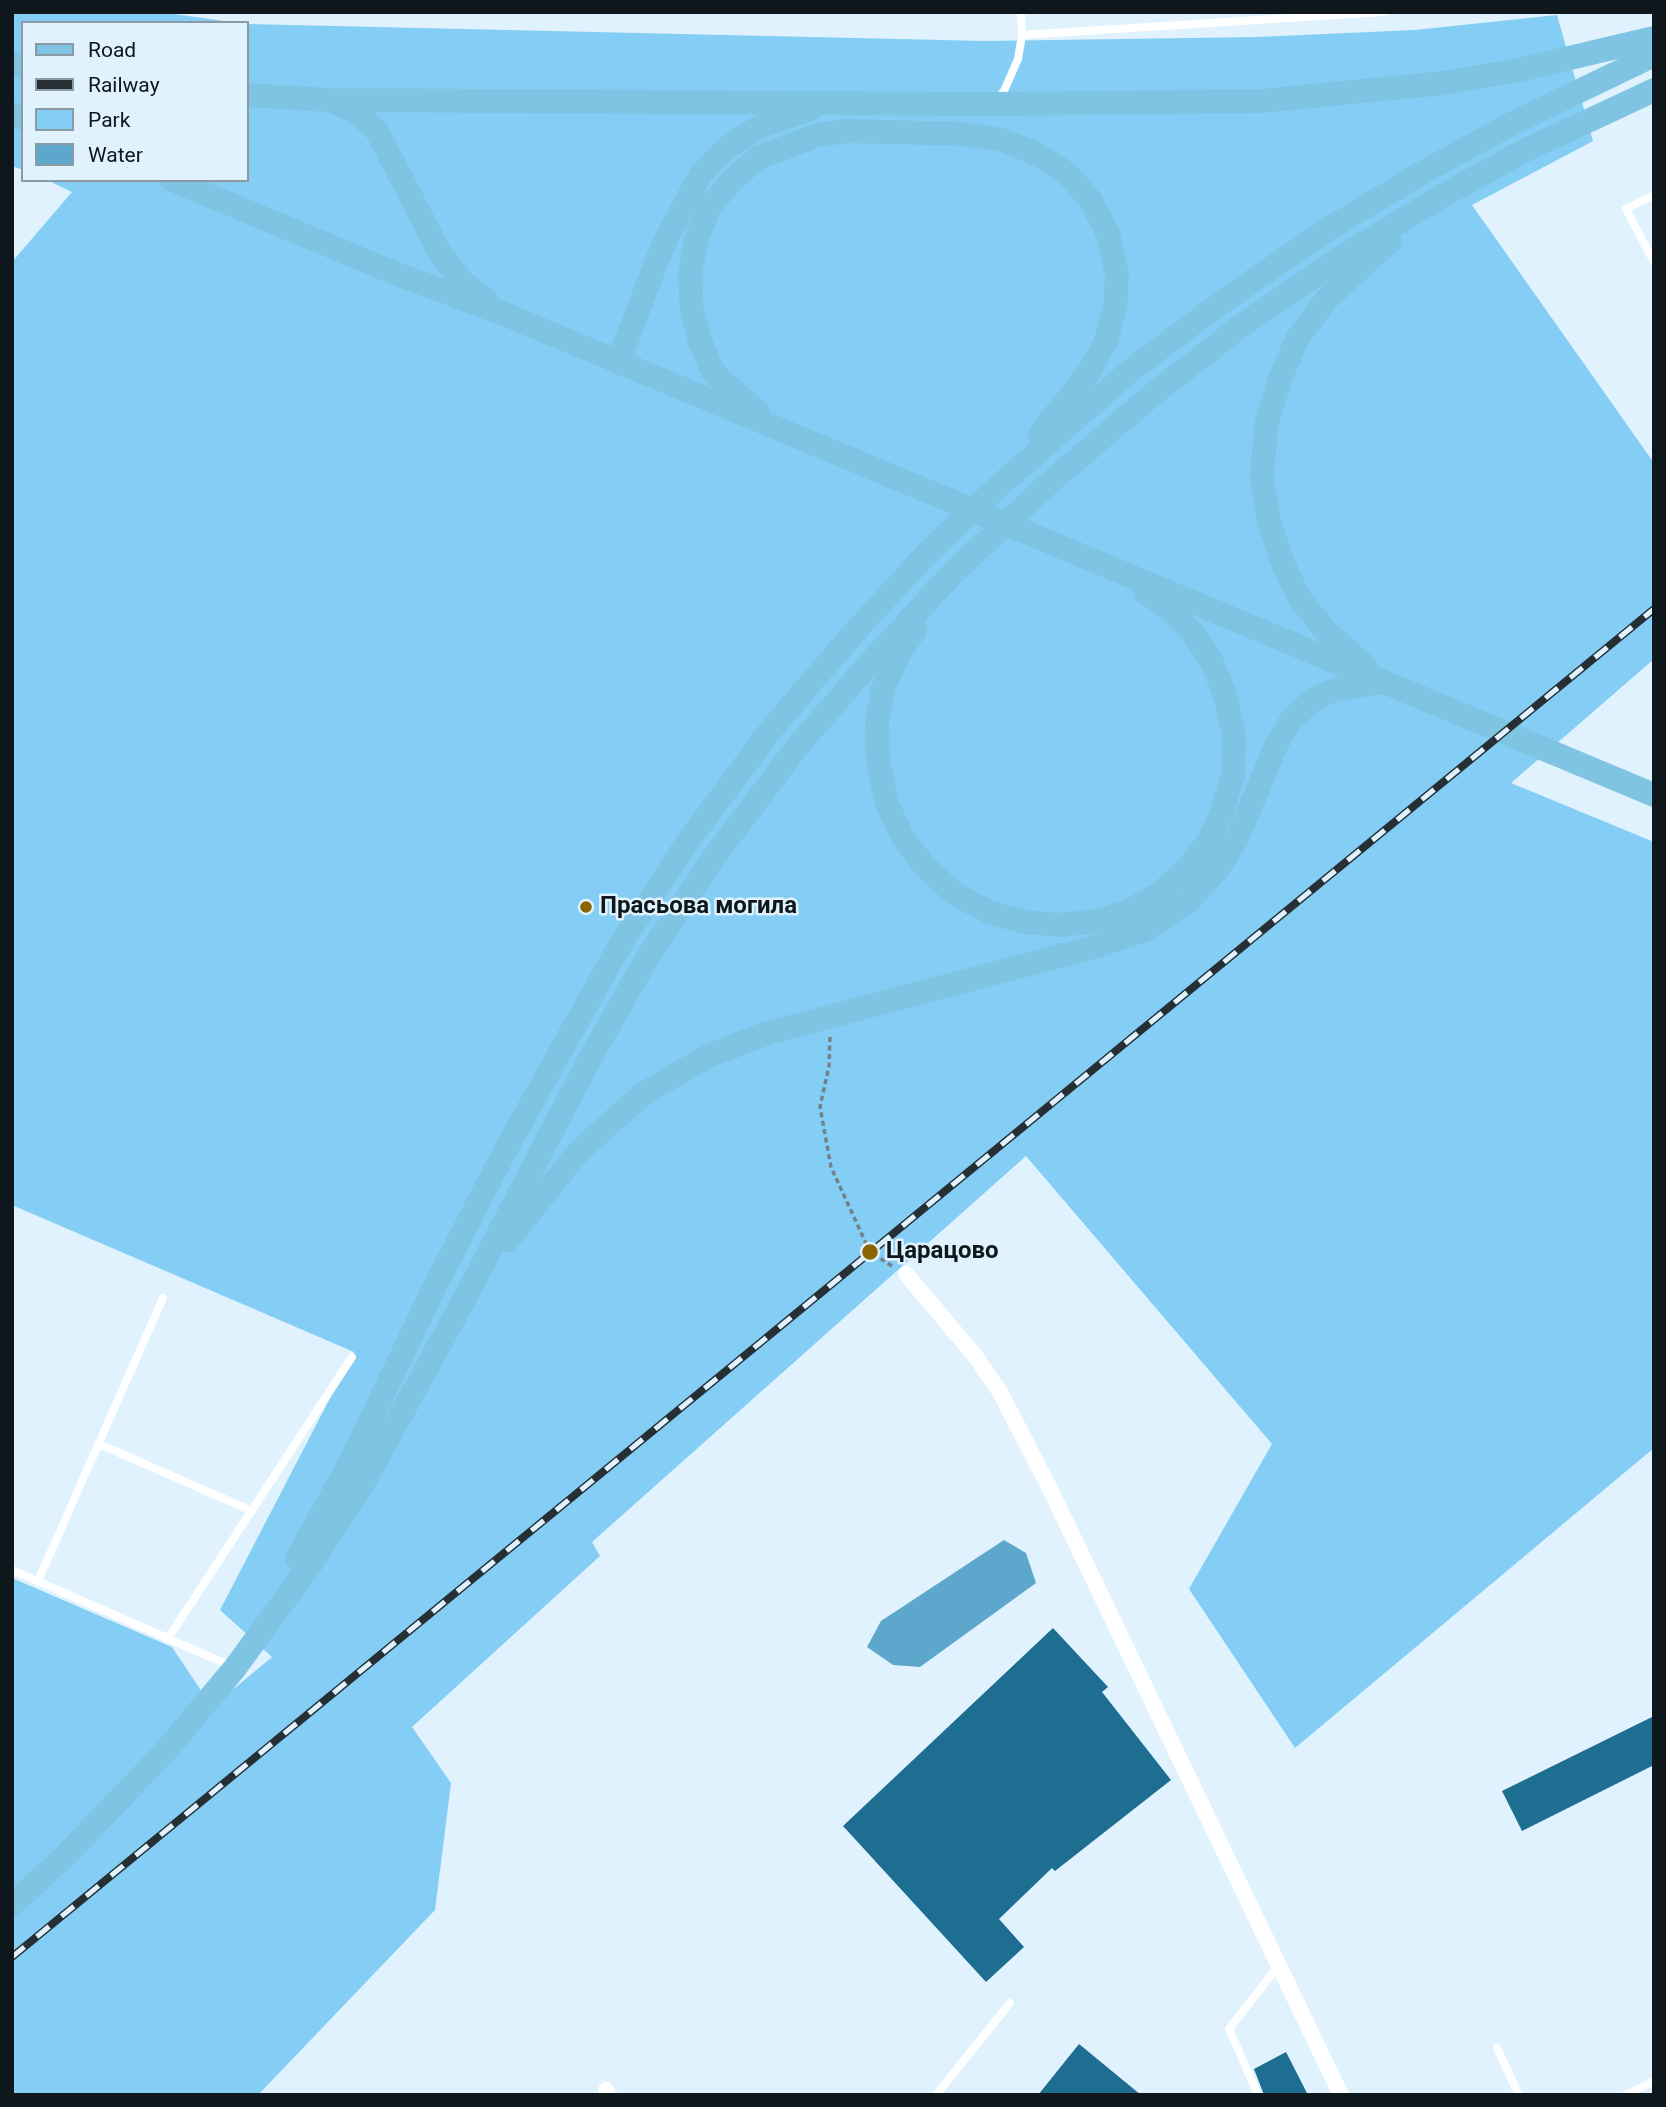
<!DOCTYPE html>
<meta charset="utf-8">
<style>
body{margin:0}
#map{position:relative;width:1666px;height:2107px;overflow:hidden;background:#dff2fd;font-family:Roboto,sans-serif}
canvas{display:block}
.frame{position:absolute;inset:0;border:14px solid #0e171b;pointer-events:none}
.legend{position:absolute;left:21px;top:21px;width:228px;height:161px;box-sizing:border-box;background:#dff2fd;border:2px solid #8b9aa3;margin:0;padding:9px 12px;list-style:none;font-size:21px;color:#0e171b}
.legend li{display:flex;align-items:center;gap:14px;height:35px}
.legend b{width:35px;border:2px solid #8b9aa3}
</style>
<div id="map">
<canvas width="1666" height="2107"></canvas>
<div class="frame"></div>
<ul class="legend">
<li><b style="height:9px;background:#80c4e3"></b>Road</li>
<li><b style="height:9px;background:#252f34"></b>Railway</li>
<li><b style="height:19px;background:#84cef5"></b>Park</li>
<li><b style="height:19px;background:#5da7cd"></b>Water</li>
</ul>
</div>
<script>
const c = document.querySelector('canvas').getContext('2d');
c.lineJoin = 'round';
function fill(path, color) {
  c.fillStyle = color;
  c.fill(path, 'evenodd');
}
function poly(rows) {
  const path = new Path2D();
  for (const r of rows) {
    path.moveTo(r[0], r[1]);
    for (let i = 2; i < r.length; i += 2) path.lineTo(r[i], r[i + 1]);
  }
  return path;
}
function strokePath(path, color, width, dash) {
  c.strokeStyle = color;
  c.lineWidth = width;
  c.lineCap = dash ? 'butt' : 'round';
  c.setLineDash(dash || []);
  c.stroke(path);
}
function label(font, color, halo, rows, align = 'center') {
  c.font = font + ' Roboto,sans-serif';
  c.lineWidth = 5;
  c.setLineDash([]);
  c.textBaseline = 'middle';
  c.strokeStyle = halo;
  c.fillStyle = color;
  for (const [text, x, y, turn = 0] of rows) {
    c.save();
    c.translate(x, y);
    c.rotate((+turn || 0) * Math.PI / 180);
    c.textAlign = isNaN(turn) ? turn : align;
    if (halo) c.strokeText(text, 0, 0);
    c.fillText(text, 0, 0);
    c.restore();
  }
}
const green = poly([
 [12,12,160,12,238,23,23,23,23,170,12,166],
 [1557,15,1593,141,1472,205,1654,463,1654,659,1511,783,1654,842,1654,1448,1295,1748,1189,1589,1272,1444,1026,1156,592,1542,600,1556,412,1727,451,1783,435,1910,258,2095,12,2095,12,1578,172,1647,212,1707,272,1657,220,1610,354,1352,12,1205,12,262,72,192,47,180,247,180,247,24,985,41,1257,37,1415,30]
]);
const water = poly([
 [1004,1540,1026,1553,1036,1583,920,1667,893,1665,867,1647,881,1621]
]);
const building = poly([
 [1053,1628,1108,1687,1102,1692,1171,1780,1055,1871,1052,1868,999,1919,1024,1947,986,1982,843,1826],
 [1654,1716,1654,1765,1522,1831,1502,1791],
 [1079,2044,1141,2095,1038,2095],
 [1286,2052,1308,2095,1264,2095,1254,2069]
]);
const path = poly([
 [830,1037,829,1066,820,1107,831,1167,870,1252,892,1266]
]);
const service = poly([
 [1021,12,1022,35],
 [998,99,1004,91,1018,59,1022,35,1383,12],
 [1654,195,1626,209,1654,262],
 [99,1444,252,1511],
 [12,1570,231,1666],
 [38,1581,163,1298],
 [169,1637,352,1357],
 [1497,2048,1519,2095],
 [936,2095,1010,2003],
 [1258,2095,1229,2029,1279,1965],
 [1626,2095,1654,2081]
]);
const minor = poly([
 [906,1274,976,1357,1000,1392,1050,1489,1341,2095],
 [606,2090,609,2095]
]);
const primary = poly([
 [12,64,23,66],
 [247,95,328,100,993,104,1261,101,1444,83,1519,70,1654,38],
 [334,102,357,112,377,131,441,255,464,283,486,300],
 [12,114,23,118],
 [172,180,402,276,504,314,1654,795],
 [618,363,663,245,701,174,726,148,759,127,811,109],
 [758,413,714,373,701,344,692,312,690,274,696,241,709,208,732,180,758,158,817,135,847,131,963,134,1002,140,1037,154,1068,174,1091,201,1108,234,1117,275,1115,309,1105,343,1089,372,1040,434],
 [915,630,900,652,883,688,877,722,878,759,886,801,902,836,925,867,955,894,989,912,1024,922,1061,925,1095,921,1127,912,1159,894,1186,870,1209,841,1222,811,1233,775,1234,737,1226,699,1213,664,1193,633,1167,607,1146,593],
 [1366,667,1325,630,1299,598,1282,561,1269,522,1262,478,1266,426,1280,379,1297,339,1327,299,1390,241],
 [508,1240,579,1151,643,1094,708,1056,768,1033,1094,947,1145,930,1188,901,1217,870,1237,839,1277,743,1292,719,1314,699,1337,689,1385,682],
 [297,1558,350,1463,435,1286,506,1149,620,945,689,840,773,727,852,635,929,551,999,486,1130,371,1222,302,1330,228,1427,170,1513,123,1654,55],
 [12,1905,65,1856,164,1753,235,1668,313,1561,365,1480,464,1300,588,1062,646,960,714,857,798,746,875,657,955,571,1047,485,1151,396,1241,326,1345,255,1444,195,1524,151,1654,90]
]);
const rail = poly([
 [12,1957,1654,609]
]);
const markers = [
 [586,907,7,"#896401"],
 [870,1252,9,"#896401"]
];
const poiNames = [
 ["Прасьова могила",600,907],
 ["Царацово",886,1252]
];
fill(green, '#84cef5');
fill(water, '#5da7cd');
fill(building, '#1e6e91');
strokePath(path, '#738189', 3.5, [5, 3.5]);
strokePath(service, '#fff', 8);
strokePath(minor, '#fff', 16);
strokePath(primary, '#80c4e3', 24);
strokePath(rail, '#252f34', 8);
strokePath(rail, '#dff2fd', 5, [16]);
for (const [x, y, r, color] of markers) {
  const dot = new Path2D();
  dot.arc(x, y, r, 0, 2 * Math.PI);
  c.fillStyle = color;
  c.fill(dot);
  strokePath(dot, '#dff2fd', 2.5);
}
label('bold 24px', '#0e171b', '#dff2fd', poiNames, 'left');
</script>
